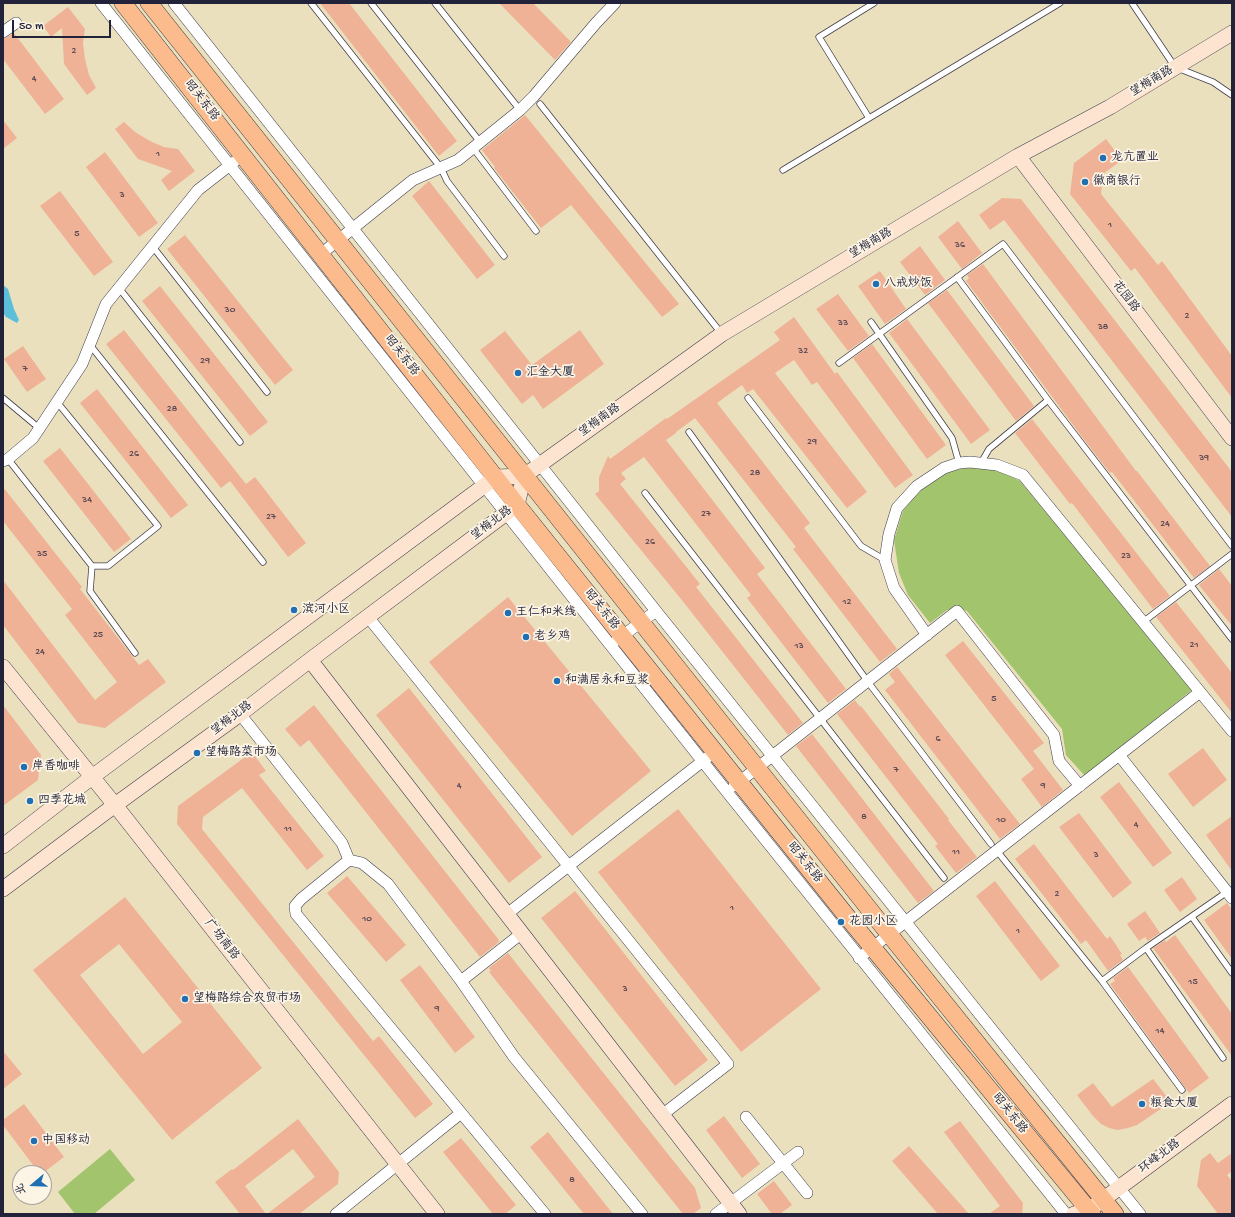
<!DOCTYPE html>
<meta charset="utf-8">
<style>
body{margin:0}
#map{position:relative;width:1235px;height:1217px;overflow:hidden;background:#eae0bd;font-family:"Gochi Hand","LXGW WenKai TC",sans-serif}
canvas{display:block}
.frame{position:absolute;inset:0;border:4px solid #22223b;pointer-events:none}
.north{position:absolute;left:12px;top:1165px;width:40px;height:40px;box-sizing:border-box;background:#fcf5e5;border:1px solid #a5a1a1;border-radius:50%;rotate:251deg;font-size:11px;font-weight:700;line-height:16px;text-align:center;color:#22223b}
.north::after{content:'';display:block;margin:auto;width:14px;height:18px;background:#1f6fb2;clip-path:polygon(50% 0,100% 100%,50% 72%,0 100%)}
.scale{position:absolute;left:12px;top:20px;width:99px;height:18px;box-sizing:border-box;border:2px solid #22223b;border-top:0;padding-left:5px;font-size:12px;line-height:14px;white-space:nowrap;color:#22223b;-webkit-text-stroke:3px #fcf5e5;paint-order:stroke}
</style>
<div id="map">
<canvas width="1235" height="1217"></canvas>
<div class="frame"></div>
<div class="north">北</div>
<div class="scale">50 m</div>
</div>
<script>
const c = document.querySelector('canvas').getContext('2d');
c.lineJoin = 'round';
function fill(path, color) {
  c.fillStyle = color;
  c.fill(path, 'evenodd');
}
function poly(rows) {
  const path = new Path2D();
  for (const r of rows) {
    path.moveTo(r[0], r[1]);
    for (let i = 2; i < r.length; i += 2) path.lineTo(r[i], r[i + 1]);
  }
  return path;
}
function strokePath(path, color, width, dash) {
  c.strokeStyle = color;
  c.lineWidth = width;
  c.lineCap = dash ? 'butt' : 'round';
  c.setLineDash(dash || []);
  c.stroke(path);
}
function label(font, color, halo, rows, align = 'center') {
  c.font = font + ' "Gochi Hand","LXGW WenKai TC",sans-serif';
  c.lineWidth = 3.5;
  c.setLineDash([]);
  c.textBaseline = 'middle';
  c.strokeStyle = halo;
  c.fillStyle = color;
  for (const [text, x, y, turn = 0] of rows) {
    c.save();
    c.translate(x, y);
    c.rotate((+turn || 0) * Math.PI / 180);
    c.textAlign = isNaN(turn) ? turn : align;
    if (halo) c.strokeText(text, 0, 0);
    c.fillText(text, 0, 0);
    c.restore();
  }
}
const green = poly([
 [971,467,998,470,1020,481,1193,689,1085,776,1066,755,1062,729,967,611,958,608,947,610,930,623,908,595,899,573,894,540,903,511,920,490,946,472],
 [110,1149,135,1180,94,1214,75,1214,58,1192]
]);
const water = poly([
 [3,285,8,289,14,309,19,320,17,323,6,317,3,313]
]);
const building = poly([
 [320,3,349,3,457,141,439,156],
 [499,3,533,3,571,42,555,60],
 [68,7,85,29,83,43,85,59,89,75,96,88,87,95,64,64,62,28,51,37,43,26],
 [14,33,64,99,45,114,3,59,3,39],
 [525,115,679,304,662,317,571,205,541,228,494,168,495,167,482,150],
 [3,120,17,138,3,149],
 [124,122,135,132,150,141,164,147,178,149,195,171,169,191,161,180,172,171,138,159,115,129],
 [1106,139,1122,160,1103,174,1101,194,1158,265,1162,261,1232,356,1232,398,1135,268,1131,271,1070,194,1074,163],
 [105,152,158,223,139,237,86,167],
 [429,181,495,265,477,279,412,196],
 [60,191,113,262,94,276,40,206],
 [1002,198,1021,199,1232,472,1232,517,1004,220,990,230,979,215],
 [958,221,982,253,962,269,938,237],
 [185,235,293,370,275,385,167,249],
 [920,246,945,280,925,295,900,262],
 [983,264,1136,471,1137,471,1210,566,1194,578,1112,472,1110,473,1085,441,966,281,969,278,967,275],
 [880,271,906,309,885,324,858,286],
 [160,286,268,422,250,436,142,301],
 [947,290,1034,406,1016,421,928,303],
 [838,294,869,336,848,351,816,309],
 [794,317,835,374,837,372,913,475,895,488,817,382,812,385,794,360,775,373,867,492,847,508,753,389,747,393,742,385,717,403,810,523,804,528,897,649,880,662,793,549,796,547,695,418,676,432,676,433,666,440,765,568,757,574,846,689,828,703,747,598,751,595,644,457,621,473,626,479,620,484,700,584,696,587,803,723,788,735,681,599,595,494,599,491,599,477,608,456,610,459,666,418,667,419,780,340,774,332],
 [907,319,990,430,971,444,889,333],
 [124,330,246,484,255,477,306,543,288,557,230,481,221,488,106,344],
 [580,330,604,364,543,409,533,395,522,404,480,350,505,331,532,365],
 [872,344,946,445,927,459,853,358],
 [23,346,46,379,27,392,4,359],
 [97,389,188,505,171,518,80,403],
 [1032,419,1170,596,1153,609,1072,503,1070,504,1015,433],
 [60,448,131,539,114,552,43,461],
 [3,487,82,587,80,589,139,665,148,659,166,682,105,728,78,723,3,625,3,580,95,700,117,682,65,615,72,609,3,521],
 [1219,569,1232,586,1232,626,1199,585],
 [508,597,651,771,572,836,429,662],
 [1176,602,1232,673,1232,713,1156,617],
 [963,641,1044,743,1033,751,1063,790,1042,807,1021,779,1034,769,945,655],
 [897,667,1020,824,1000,839,885,690,895,682,889,674],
 [409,688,542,857,509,883,376,715],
 [855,700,860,707,861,706,949,819,948,820,977,857,956,873,935,846,938,844,837,714],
 [3,705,41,755,38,780,3,806],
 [314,705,499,940,498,941,499,942,480,957,309,740,300,747,285,729],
 [812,734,934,891,918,903,796,746],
 [1203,748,1227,780,1193,807,1168,774],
 [252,752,266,771,259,775,324,856,307,870,242,788,203,817,202,829,373,1041,379,1036,433,1104,415,1118,177,824,178,806],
 [1119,782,1172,853,1153,867,1100,797],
 [678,809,821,989,741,1052,598,872],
 [1079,813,1132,883,1113,898,1059,827],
 [1232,816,1232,871,1206,835],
 [1034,844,1107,939,1110,936,1122,954,1120,955,1123,960,1108,971,1086,940,1081,944,1015,859],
 [347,876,406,945,386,962,327,893],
 [1182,877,1197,899,1180,912,1164,890],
 [995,881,1060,966,1041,981,976,896],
 [575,891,708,1060,675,1086,541,918],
 [125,897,262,1068,172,1140,33,970],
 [119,944,182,1022,143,1054,80,975],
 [1227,903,1232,910,1232,959,1204,920],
 [1145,911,1160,933,1148,941,1145,937,1139,941,1127,924],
 [1175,935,1232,1014,1232,1056,1153,948,1165,940,1166,942],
 [508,953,695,1188,701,1208,693,1214,683,1214,489,972,491,971,489,968],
 [420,965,475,1037,455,1053,400,980],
 [1128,967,1209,1078,1189,1093,1110,984,1115,981,1113,978],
 [3,1051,22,1074,3,1089],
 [1153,1079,1171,1102,1137,1125,1128,1128,1118,1130,1109,1128,1101,1124,1093,1116,1077,1095,1093,1083,1112,1107],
 [24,1104,64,1157,43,1173,39,1173,3,1125,3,1120],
 [724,1116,760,1164,742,1178,706,1130],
 [298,1119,339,1172,338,1184,299,1214,267,1214,315,1177,293,1149,245,1186,266,1214,240,1214,215,1182,232,1169,233,1170],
 [960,1121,1023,1203,1022,1214,989,1214,1000,1206,944,1132],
 [548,1132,613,1214,584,1214,530,1147],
 [461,1138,516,1205,505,1214,493,1214,443,1152],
 [909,1146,969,1214,938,1214,892,1161],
 [1210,1153,1218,1163,1232,1153,1232,1171,1227,1175,1232,1181,1232,1214,1218,1214,1197,1186,1201,1160],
 [774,1181,792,1205,780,1214,772,1214,757,1194]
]);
const lane = poly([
 [311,3,441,168,447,181,504,256],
 [371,3,480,142],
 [435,3,520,110],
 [1132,3,1175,67,1213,82,1232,95],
 [540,104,721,333],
 [869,118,819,37,874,3],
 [473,148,536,231],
 [783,170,1060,3],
 [153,247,267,392],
 [957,277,1048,400,1232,639],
 [119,288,240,442],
 [871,322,952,438,959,463],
 [90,345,263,562],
 [839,363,1003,244,1232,546],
 [3,398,39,428],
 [748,398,861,546,885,560],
 [57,402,158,526,108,566,92,566],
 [689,432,868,682,991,844],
 [8,459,92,566,90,591,135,653],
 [981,463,989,449,1048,400],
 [645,493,944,878],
 [1143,622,1232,554],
 [997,851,1102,981,1182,1090],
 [1192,917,1232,973],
 [1146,948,1223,1058],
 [1102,981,1146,948,1227,892]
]);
const street = poly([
 [101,3,727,792,1066,1214],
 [174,3,656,611,1140,1214],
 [3,32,16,23],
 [321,254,413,180,458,160,520,110,534,96,596,23,615,3],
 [3,461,8,459,33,438,82,364,106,304,198,190,234,162],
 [368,617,728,1064,662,1115],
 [927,635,894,588,885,560,889,534,897,508,917,486,944,468,959,463,970,462,997,465,1023,475,1232,731],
 [617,640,656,611],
 [240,714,342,843,349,860,301,899,295,906,296,914,545,1214],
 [1119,755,1232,898],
 [734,786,957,611,1054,735,1059,761,1080,786],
 [349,860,362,863,388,884,461,981,514,1057,642,1214],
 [507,914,708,757],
 [859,958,1200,692],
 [461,981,522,933],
 [746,1117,807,1193],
 [336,1214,461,1113],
 [716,1214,798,1152]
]);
const secondary = poly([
 [1018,156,1232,438],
 [524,476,722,334,1018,156,1110,107,1232,33],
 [310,660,739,1214],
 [3,667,115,805,437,1214],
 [3,846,92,777,496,477,524,476],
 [3,889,115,805,240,714,310,660,517,505,524,476],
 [1093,1207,1232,1104],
 [1074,1214,1089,1210]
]);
const primary = poly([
 [123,3,517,505,849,919,1092,1214],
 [149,3,889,934,1115,1214]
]);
const markers = [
 [1103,158,4,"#1f6fb2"],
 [1085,182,4,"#1f6fb2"],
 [876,284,4,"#1f6fb2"],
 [518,373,4,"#1f6fb2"],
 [294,610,4,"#1f6fb2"],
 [508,613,4,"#1f6fb2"],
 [526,637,4,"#1f6fb2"],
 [557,681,4,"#1f6fb2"],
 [197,753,4,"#1f6fb2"],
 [24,767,4,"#1f6fb2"],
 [30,801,4,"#1f6fb2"],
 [841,922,4,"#1f6fb2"],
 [185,999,4,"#1f6fb2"],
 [1142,1104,4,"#1f6fb2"],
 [34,1141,4,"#1f6fb2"]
];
const numberNames = [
 ["2",74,51],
 ["4",34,79],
 ["1",158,154],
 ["3",122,195],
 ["1",1110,225],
 ["5",77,234],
 ["36",960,245],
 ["30",230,310],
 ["2",1187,316],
 ["33",843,323],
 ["38",1103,327],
 ["32",803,351],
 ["29",205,361],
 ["7",25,369],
 ["28",172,409],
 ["29",812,442],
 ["26",134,454],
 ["39",1204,458],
 ["28",755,473],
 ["34",87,500],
 ["27",706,514],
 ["27",271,517],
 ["24",1165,524],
 ["26",650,542],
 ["35",42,554],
 ["23",1126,556],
 ["12",847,602],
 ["25",98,635],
 ["21",1194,645],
 ["13",799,646],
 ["24",40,652],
 ["5",994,699],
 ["6",938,739],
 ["7",896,770],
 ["4",459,786],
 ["9",1043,786],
 ["8",864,817],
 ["10",1001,820],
 ["4",1136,825],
 ["11",288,829],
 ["11",956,852],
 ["3",1096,855],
 ["2",1057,894],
 ["1",732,908],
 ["10",367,919],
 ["1",1018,931],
 ["15",1193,982],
 ["3",625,989],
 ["9",437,1009],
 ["14",1160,1031],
 ["8",572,1180]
];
const streetNames = [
 ["望梅南路",1152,82,-31],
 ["昭关东路",201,101,52],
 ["望梅南路",871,244,-31],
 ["花园路",1125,297,53],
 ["昭关东路",401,356,52],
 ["望梅南路",600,421,-36],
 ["望梅北路",492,524,-37],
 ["昭关东路",601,610,51],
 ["望梅北路",232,719,-37],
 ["昭关东路",804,863,51],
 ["广场南路",221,940,52],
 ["昭关东路",1009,1114,51],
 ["环峰北路",1160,1157,-37]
];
const poiNames = [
 ["龙亢置业",1111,158],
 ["徽商银行",1093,182],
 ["八戒炒饭",884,284],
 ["汇金大厦",526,373],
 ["滨河小区",302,610],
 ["王仁和米线",516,613],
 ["老乡鸡",534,637],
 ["和满居永和豆浆",565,681],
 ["望梅路菜市场",205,753],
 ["岸香咖啡",32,767],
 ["四季花城",38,801],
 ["花园小区",849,922],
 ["望梅路综合农贸市场",193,999],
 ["粮食大厦",1150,1104],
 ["中国移动",42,1141]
];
fill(green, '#a2c46d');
fill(water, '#5bbfda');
fill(building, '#efb296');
strokePath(lane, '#403e4e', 7);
strokePath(street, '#403e4e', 12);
strokePath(secondary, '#403e4e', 16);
strokePath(primary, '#403e4e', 18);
strokePath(lane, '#fff', 5.5);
strokePath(street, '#fff', 11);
strokePath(secondary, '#fde4d1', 15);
strokePath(primary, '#fbbb8c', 17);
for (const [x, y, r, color] of markers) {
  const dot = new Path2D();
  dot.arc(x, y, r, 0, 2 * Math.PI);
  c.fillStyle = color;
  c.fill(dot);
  strokePath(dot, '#fcf5e5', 1.5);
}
label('10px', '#554652', null, numberNames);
label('12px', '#22223b', '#fcf5e5', streetNames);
label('12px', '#22223b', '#fcf5e5', poiNames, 'left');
</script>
